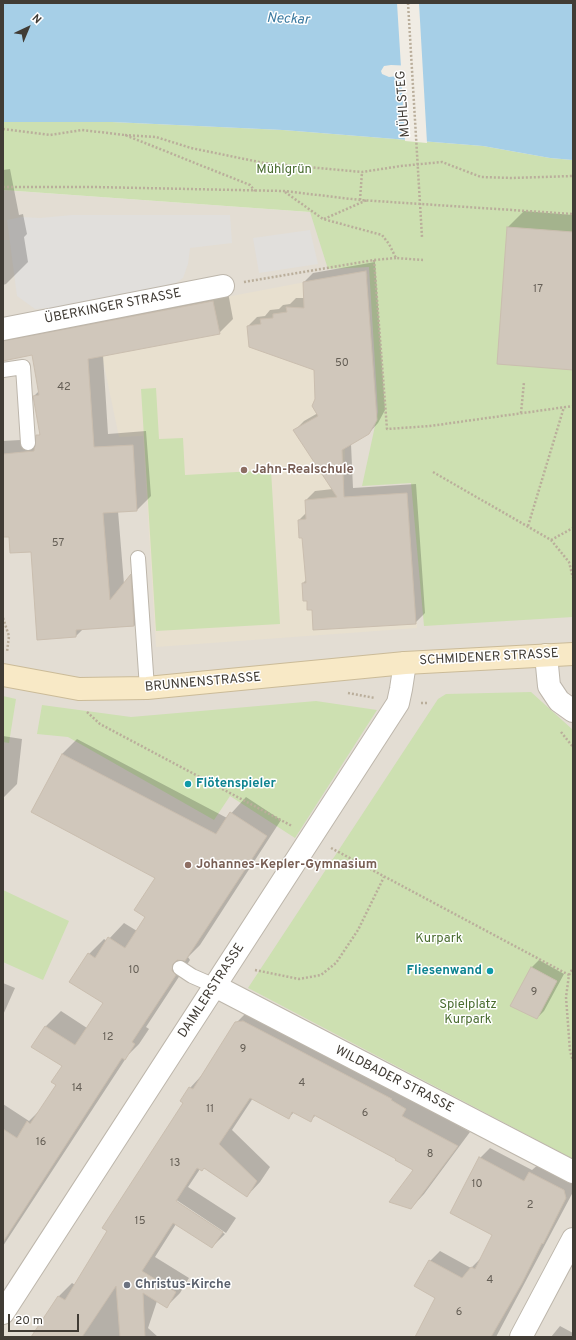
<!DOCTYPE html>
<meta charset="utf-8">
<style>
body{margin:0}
#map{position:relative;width:576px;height:1340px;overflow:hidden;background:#f0ece4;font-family:Overpass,sans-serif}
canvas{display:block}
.frame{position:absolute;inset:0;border:4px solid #413c35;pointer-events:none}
.north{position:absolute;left:8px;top:8px;width:40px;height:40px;-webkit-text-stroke:3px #fff;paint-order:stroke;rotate:44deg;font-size:11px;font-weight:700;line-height:16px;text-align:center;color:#413c35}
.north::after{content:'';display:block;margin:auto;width:14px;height:18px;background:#413c35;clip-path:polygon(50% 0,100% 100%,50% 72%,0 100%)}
.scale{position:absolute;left:8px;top:1314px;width:71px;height:18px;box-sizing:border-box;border:2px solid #413c35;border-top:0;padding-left:5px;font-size:12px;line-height:14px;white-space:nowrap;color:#413c35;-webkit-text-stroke:3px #fff;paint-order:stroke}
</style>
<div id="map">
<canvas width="576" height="1340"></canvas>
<div class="frame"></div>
<div class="north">N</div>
<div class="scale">20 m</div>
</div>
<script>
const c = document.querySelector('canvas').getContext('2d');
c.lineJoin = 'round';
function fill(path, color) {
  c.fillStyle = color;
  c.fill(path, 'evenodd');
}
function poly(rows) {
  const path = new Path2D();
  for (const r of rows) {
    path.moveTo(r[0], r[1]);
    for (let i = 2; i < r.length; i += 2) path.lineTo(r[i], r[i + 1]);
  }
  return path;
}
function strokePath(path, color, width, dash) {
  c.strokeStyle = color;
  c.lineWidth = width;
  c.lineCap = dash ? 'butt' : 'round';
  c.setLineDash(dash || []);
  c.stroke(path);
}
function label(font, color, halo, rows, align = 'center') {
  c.font = font + ' Overpass,sans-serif';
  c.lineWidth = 3;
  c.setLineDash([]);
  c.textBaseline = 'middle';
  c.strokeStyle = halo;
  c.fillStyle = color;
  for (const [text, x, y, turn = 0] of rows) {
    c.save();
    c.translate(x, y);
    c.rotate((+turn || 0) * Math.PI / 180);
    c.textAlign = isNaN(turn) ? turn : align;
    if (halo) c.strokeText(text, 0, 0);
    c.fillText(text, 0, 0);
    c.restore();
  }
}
const residential = poly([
 [3,190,310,212,573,369,573,730,571,729,249,988,573,1159,573,1337,3,1337]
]);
const education = poly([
 [363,271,368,274,368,279,366,279,367,294,377,420,369,434,345,447,344,497,407,493,417,628,156,647,143,436,119,437,95,322]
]);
const green = poly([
 [3,122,112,122,283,130,483,146,550,158,573,160,573,617,424,626,411,483,362,486,378,412,369,267,328,269,310,212,3,190],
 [156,388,159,439,183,438,185,475,271,470,280,624,156,631,141,389],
 [531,692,573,730,573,1159,248,988,438,699,446,694],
 [3,696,16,699,9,743,3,742],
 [316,701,377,710,295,838,230,796,214,820,68,737,37,734,42,705,131,717],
 [3,890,69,921,43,980,3,962]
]);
const parking = poly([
 [72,215,230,215,232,243,190,248,188,264,183,278,169,288,66,307,35,309,17,296,7,220,21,217,40,218],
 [310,230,318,264,259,273,253,238]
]);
const water = poly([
 [3,3,573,3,573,160,550,158,483,146,283,130,112,122,3,122],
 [391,65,413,66,419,70,417,74,389,77,382,74,381,71,384,66]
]);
const pier = poly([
 [397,3,419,3,427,143,405,141,401,73,417,70,415,68,401,67]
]);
const shadow = poly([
 [10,169,19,215,23,214,27,234,24,237,28,262,6,284,3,285,3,170],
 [524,211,573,215,573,369,498,363,508,227],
 [375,262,385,410,378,423,369,433,351,444,353,488,416,484,425,613,415,623,313,609,307,600,303,583,306,580,303,537,299,520,307,512,306,500,315,491,333,489,295,430,304,421,318,413,314,369,248,326,257,317,265,316,270,310,279,309,283,305,290,304,296,298,305,298,304,282,313,273],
 [227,287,233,319,219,333,103,355,108,434,146,431,151,496,137,510,118,511,124,584,144,562,148,611,134,626,83,629,76,636,32,551,10,535,3,536,3,441,37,439,41,432,34,396,39,391,33,354,3,360,3,329],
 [3,736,22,739,17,784,4,797],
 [77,739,227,818,246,797,281,820,200,945,188,957,190,960,146,1027,149,1029,139,1044,128,1055,3,1246,3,1104,29,1121,41,1109,57,1084,63,1066,33,1047,46,1026,61,1011,87,1028,104,1003,89,954,104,939,107,941,124,923,137,931,146,916,156,878,62,754],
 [539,960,564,974,544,1011,537,1018,531,968],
 [3,983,15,988,3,1015],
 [250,1009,470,1132,424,1194,411,1208,415,1170,397,1158,316,1115,310,1121,294,1112,289,1118,253,1098,232,1130,270,1167,260,1182,247,1196,204,1168,200,1169,188,1187,236,1218,226,1233,172,1197,171,1199,225,1234,212,1247,176,1224,155,1257,189,1278,180,1293,166,1307,157,1301,148,1328,158,1337,32,1337,59,1296,72,1283,75,1285,184,1103,181,1101,190,1088,202,1075,236,1023],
 [490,1148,532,1170,540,1163,573,1180,573,1192,496,1337,416,1337,437,1298,430,1261,440,1251,471,1268,482,1257,494,1235,480,1158],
 [560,1326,573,1333,573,1337,551,1337]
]);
const building = poly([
 [507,227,573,232,573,370,497,364,507,227],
 [366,271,377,420,369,434,342,450,344,497,407,493,416,624,313,630,312,610,307,610,307,601,303,601,302,583,306,583,302,538,299,538,298,520,306,519,305,500,337,497,293,430,318,416,312,406,315,399,314,370,249,347,247,326,261,324,260,319,273,318,273,314,287,312,286,307,304,308,303,282,366,271],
 [213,301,220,334,88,359,94,447,133,445,137,511,103,513,110,600,131,574,134,626,76,630,76,637,37,640,31,552,10,553,9,537,3,537,3,454,34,451,36,435,40,435,33,396,39,395,32,355,3,361,3,341,213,301],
 [62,754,216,834,230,812,267,836,185,961,177,960,173,964,172,971,176,975,132,1042,135,1044,125,1060,122,1058,3,1242,3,1129,17,1138,27,1121,30,1124,56,1085,51,1082,62,1066,31,1047,45,1026,75,1045,103,1003,69,982,88,953,95,958,108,937,125,948,145,917,134,910,155,878,31,812,62,754],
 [531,967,557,981,537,1019,510,1006,531,967],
 [243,1021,392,1099,391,1100,406,1109,402,1116,458,1146,411,1209,389,1202,413,1170,395,1160,396,1159,314,1115,311,1122,292,1112,289,1119,250,1098,219,1144,257,1181,247,1197,204,1168,202,1171,197,1168,176,1201,223,1232,212,1248,173,1223,142,1271,176,1292,167,1308,143,1293,145,1337,120,1337,116,1286,82,1337,31,1337,58,1296,65,1300,107,1231,102,1228,183,1103,180,1101,189,1087,193,1089,235,1022,243,1021],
 [479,1157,524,1181,529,1172,564,1190,566,1198,543,1244,542,1243,522,1283,491,1337,415,1337,435,1298,414,1286,429,1260,462,1278,471,1267,475,1269,492,1235,450,1213,479,1157]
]);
const path = poly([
 [3,129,50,135,82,130,125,135,250,185,255,191],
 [125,135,156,137,191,148,264,163,362,172,401,166,442,162,481,177,512,178,573,176],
 [3,187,94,187,284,191,360,200,573,214],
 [419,187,422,237],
 [285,192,323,219,382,235,389,244,396,258,423,260],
 [360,200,362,172],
 [324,219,367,200],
 [374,260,387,429,430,426,573,406],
 [244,282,374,260,396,258],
 [521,413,524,382],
 [433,472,551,540,569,562,573,578],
 [528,526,564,407],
 [551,540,573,528],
 [3,618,9,636,7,652],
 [348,693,375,698],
 [421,703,428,703],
 [87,712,100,724,292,826],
 [561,732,573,747],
 [331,848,569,975,566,997,570,1051,573,1061],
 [255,970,299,979,321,975,336,963,358,930,384,877],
 [569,975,573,968]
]);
const service = poly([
 [3,370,23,367,28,443],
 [138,558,147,688],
 [180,968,192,976,215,986]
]);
const minor = poly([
 [3,329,223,286],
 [546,655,549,686,559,701,573,711],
 [215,986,573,1172],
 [3,1313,398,703,401,689,405,663],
 [521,1337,573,1239]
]);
const secondary = poly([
 [3,675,79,689,147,688,405,663,573,654]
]);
const pathBridge = poly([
 [408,3,419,187]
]);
const markers = [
 [244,470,4,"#8d6e63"],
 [188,784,4,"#0f9aa8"],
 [188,865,4,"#8d6e63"],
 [490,971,4,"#0f9aa8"],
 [127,1285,4,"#6b7280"]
];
const numberNames = [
 ["17",538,290],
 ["50",342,364],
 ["42",64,388],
 ["57",58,544],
 ["10",134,971],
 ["9",534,993],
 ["12",108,1038],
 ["9",243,1050],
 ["4",302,1084],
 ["14",77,1089],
 ["11",210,1110],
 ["6",365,1114],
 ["16",41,1143],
 ["8",430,1155],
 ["13",175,1164],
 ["10",477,1185],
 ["2",530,1206],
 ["15",140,1222],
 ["4",490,1281],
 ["6",459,1313]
];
const streetNames = [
 ["MÜHLSTEG",404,104,-94],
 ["ÜBERKINGER STRASSE",113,307,-11],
 ["SCHMIDENER STRASSE",489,658,-3],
 ["BRUNNENSTRASSE",203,683,-5],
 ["DAIMLERSTRASSE",212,991,-57],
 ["WILDBADER STRASSE",394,1080,27]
];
const parkNames = [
 ["Mühlgrün",284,170],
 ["Kurpark",439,939],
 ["Spielplatz",468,1005],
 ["Kurpark",468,1020]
];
const educationNames = [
 ["Jahn-Realschule",252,470],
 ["Johannes-Kepler-Gymnasium",196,865]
];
const cultureNames = [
 ["Flötenspieler",196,784],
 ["Fliesenwand",482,971,"right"]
];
const worshipNames = [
 ["Christus-Kirche",135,1285]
];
const waterNames = [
 ["Neckar",288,20,3]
];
fill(residential, '#e3ddd3');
fill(education, '#e8e0cf');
fill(green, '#cde0b1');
fill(parking, '#e1dfdc');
fill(water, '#a6cfe7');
fill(pier, '#f0ece4');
fill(shadow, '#0003');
fill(building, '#d0c7bb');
strokePath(building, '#cabeaf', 1);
strokePath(service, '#bdb6ab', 16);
strokePath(minor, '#bdb6ab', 24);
strokePath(secondary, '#cbbb98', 24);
strokePath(path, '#baae9b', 2.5, [2, 2]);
strokePath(service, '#fff', 14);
strokePath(minor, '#fff', 22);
strokePath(secondary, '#f8e9c6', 22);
strokePath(pathBridge, '#baae9b', 2.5, [2, 2]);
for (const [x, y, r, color] of markers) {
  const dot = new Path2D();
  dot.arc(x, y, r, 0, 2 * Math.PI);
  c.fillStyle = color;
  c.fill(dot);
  strokePath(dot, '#fff', 1.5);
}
label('11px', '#655f56', null, numberNames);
label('13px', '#413c35', '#fff', streetNames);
label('13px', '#496c2f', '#fff', parkNames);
label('bold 13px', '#785e54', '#fff', educationNames, 'left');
label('bold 13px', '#0d838f', '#fff', cultureNames, 'left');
label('bold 13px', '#5b616d', '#fff', worshipNames, 'left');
label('italic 14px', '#3b7aa0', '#fff', waterNames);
</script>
